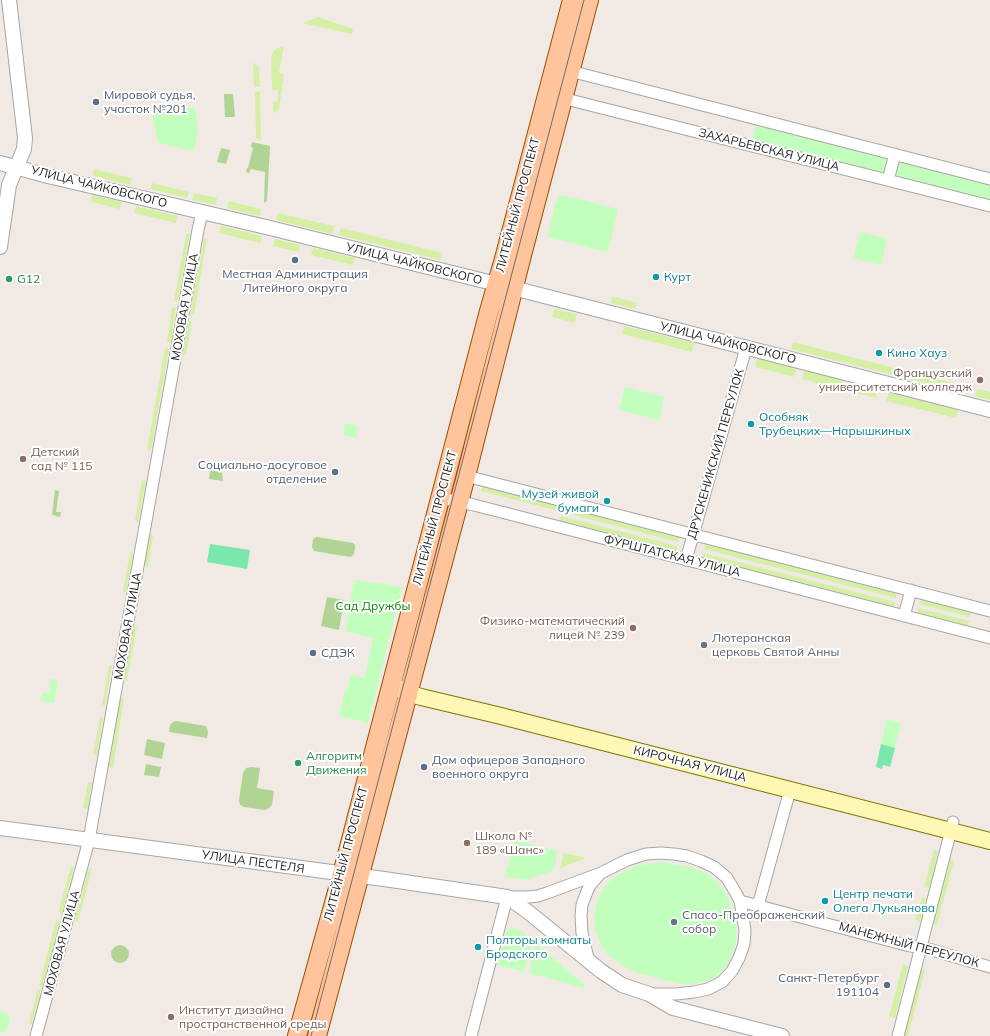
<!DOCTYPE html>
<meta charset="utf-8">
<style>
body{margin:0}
canvas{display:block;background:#f1eae4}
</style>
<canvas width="990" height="1036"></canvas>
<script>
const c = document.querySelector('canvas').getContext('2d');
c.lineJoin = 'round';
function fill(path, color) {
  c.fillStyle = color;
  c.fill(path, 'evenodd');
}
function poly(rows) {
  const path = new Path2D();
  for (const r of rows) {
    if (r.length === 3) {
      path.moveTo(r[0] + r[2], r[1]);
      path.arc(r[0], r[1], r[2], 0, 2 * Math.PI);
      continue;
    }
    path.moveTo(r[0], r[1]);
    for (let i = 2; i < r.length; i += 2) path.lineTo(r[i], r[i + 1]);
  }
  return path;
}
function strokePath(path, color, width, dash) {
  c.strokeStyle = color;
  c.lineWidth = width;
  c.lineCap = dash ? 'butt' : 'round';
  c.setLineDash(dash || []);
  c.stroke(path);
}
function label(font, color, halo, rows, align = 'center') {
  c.font = font + ' Mulish,sans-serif';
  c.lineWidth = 4;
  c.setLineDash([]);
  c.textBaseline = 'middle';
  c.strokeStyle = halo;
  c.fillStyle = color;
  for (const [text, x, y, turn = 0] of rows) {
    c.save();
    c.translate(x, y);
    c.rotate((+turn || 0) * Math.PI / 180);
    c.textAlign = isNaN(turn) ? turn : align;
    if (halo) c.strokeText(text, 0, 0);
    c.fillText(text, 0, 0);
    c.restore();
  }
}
const grass = poly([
 [318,17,353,29,352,34,302,23],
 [284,46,279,73,284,74,279,109,276,112,273,113,273,102,278,101,278,90,272,90,271,57,273,52,277,48],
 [253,62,259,68,260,87,254,87],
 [260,91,261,140,256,139,255,92],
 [94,169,132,178,130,185,93,176],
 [152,183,189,192,187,198,150,189],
 [194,193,217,198,216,205,192,200],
 [92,195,122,202,120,209,91,202],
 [229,201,261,209,260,216,227,208],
 [136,206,178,216,176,223,134,213],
 [278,213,334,226,332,234,276,220],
 [221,226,262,236,260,243,219,233],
 [341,228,442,253,441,260,339,235],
 [186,234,190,234,178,301,174,301],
 [204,239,207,239,194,315,190,314],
 [275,239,300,245,299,252,273,246],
 [313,248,355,258,353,265,311,255],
 [612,296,637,303,635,309,611,303],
 [172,307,176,308,171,342,167,342],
 [554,309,577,314,575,323,552,317],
 [189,321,192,322,186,355,183,354],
 [624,326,694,343,692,352,622,334],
 [793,342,898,369,897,376,791,349],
 [165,348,169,349,151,451,147,450],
 [757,358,797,368,794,377,755,367],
 [804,370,843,380,841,389,802,379],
 [912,372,965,386,963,393,910,379],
 [854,383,877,389,876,398,852,392],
 [977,389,990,392,990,400,975,396],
 [889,392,958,410,956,418,886,401],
 [142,480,146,481,138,522,135,521],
 [483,484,680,535,678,542,481,491],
 [561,516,677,546,675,553,559,523],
 [150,535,153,535,148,567,144,566],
 [706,542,897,592,896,598,704,549],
 [130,552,133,553,126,592,123,592],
 [703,553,895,602,895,605,893,608,701,560],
 [922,598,972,610,970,617,919,604],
 [918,608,969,621,967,628,918,614],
 [133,627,137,627,127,681,124,680],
 [109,665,112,666,105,705,102,705],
 [120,699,124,699,113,768,109,767],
 [100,717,103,717,97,755,93,755],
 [88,782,92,782,88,809,83,808],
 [934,850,938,851,929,888,924,887],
 [564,853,586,858,560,868],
 [950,860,954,861,937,925,933,924],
 [71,866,74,867,62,914,58,913],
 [89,868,92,868,78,922,74,921],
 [922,897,926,898,920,922,915,920],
 [56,920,60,921,42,987,39,986],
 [903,964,908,966,895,1018,889,1016],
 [921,969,925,970,908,1036,904,1036],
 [38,989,41,990,32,1024,29,1023]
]);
const forest = poly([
 [224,94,233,94,235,117,225,117],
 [252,142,270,146,267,201,264,203,265,172,251,169,249,173,246,172,247,168,248,168,253,148,251,147],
 [221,148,230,150,226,164,217,162],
 [211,463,221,465,223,481,209,479],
 [55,490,59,491,56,512,61,512,60,517,52,515],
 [317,537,353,543,355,545,355,548,354,554,352,556,350,557,314,551,312,547,313,540,314,538],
 [327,597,344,600,339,630,321,626],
 [176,721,205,726,207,728,208,732,207,738,169,732,170,725,173,722],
 [147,739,165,743,162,759,144,755],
 [146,764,161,767,159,777,144,775],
 [251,767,260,768,257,788,274,791,272,805,269,808,265,810,244,807,240,805,239,800,243,773,246,768],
 [120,954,9]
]);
const park = poly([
 [195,107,198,132,194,151,158,143,152,115],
 [756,124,990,184,990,201,752,141],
 [561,195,618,209,608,252,547,237,557,198],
 [860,232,887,239,881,265,853,258],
 [625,387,664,397,659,420,619,410],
 [345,423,358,426,356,438,343,435],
 [354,580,386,584,402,588,368,723,339,716,344,691,347,691,351,675,365,678,373,638,345,631],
 [51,678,58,680,54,703,40,701,42,692,49,693],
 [887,719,901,723,895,748,881,744],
 [515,840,558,851,553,871,526,880,505,877],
 [660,862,685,866,697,869,709,875,718,883,726,894,731,906,735,917,736,930,736,942,732,955,726,967,717,976,707,981,694,984,681,984,666,980,665,981,659,980,659,978,641,974,627,968,622,965,608,955,600,943,595,930,594,916,598,897,604,887,614,877,635,866],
 [514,928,522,931,532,941,524,972,497,965,505,934,508,929],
 [536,944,585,985,584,988,529,973],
 [0,1011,4,1012,8,1015,10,1020,8,1027,2,1033,0,1032]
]);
const pitch = poly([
 [210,544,250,550,247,569,207,562],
 [881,744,895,748,890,767,883,765,882,769,876,767]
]);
const minor = poly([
 [570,71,990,179],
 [558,97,990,206],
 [888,180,895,154],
 [466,476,990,611],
 [441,498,474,505,990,638],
 [686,560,746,348],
 [904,616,911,590],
 [740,901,906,945,932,950,990,967],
 [758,906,790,790],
 [589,962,582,933,581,916,582,905,586,894,590,885,599,875],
 [36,1036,89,840,198,230,202,212],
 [471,1036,507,897,528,897,538,896,547,893,601,873,627,860,646,854,661,853,674,854,687,856,701,861,714,867,727,878,737,895,740,901,745,930,744,944,739,958,732,971,722,982,708,989,694,992,676,994,649,994],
 [898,1036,953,822]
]);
const tertiary = poly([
 [0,163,48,176,266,227,513,288,990,410],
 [0,247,9,185,24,149,25,138,9,0],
 [0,828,384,879,507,897,527,911,601,971,622,985,649,994,673,1008,782,1036]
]);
const secondary = poly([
 [398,688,408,693,421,697,497,715,990,841]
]);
const primary = poly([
 [297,1036,342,874,489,311,505,255,572,0],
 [317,1036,466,476,521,259,589,0]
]);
const tram = poly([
 [311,1036,584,0]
]);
const markers = [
 [96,102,4,"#5c6f8a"],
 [295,260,4,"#5c6f8a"],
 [656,277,4,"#0f9aa8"],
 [9,279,4,"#2e9e5b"],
 [879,353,4,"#0f9aa8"],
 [980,380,4,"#8d6e63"],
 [751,424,4,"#0f9aa8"],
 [23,459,4,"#8d6e63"],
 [335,472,4,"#5c6f8a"],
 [607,501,4,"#0f9aa8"],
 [633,628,4,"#8d6e63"],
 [704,645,4,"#6b7280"],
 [313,653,4,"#5c6f8a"],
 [298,763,4,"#2e9e5b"],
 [424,767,4,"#5c6f8a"],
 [467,843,4,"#8d6e63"],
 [825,901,4,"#0f9aa8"],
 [674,922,4,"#6b7280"],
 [478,947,4,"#0f9aa8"],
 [887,985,4,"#5c6f8a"],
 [171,1017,4,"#8d6e63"]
];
const serviceNames = [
 ["Мировой судья,",104,95],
 ["участок №201",104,109],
 ["Местная Администрация",295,274,"center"],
 ["Литейного округа",295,288,"center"],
 ["Социально-досуговое",327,465,"right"],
 ["отделение",327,479,"right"],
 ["СДЭК",321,653],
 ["Дом офицеров Западного",432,760],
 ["военного округа",432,774],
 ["Санкт-Петербург",879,978,"right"],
 ["191104",879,992,"right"]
];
const streetNames = [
 ["ЗАХАРЬЕВСКАЯ УЛИЦА",769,150,14],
 ["УЛИЦА ЧАЙКОВСКОГО",99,187,14],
 ["ЛИТЕЙНЫЙ ПРОСПЕКТ",518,205,-75],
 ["УЛИЦА ЧАЙКОВСКОГО",414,264,14],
 ["МОХОВАЯ УЛИЦА",185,307,-80],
 ["УЛИЦА ЧАЙКОВСКОГО",728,343,14],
 ["ДРУСКЕНИКСКИЙ ПЕРЕУЛОК",716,454,-74],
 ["ЛИТЕЙНЫЙ ПРОСПЕКТ",435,518,-75],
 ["ФУРШТАТСКАЯ УЛИЦА",672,556,14],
 ["МОХОВАЯ УЛИЦА",128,626,-80],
 ["КИРОЧНАЯ УЛИЦА",690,764,14],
 ["ЛИТЕЙНЫЙ ПРОСПЕКТ",346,854,-75],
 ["УЛИЦА ПЕСТЕЛЯ",253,862,8],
 ["МОХОВАЯ УЛИЦА",62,943,-75],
 ["МАНЕЖНЫЙ ПЕРЕУЛОК",909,945,15]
];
const cultureNames = [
 ["Курт",664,277],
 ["Кино Хауз",887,353],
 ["Особняк",759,417],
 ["Трубецких—Нарышкиных",759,431],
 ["Музей живой",599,494,"right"],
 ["бумаги",599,508,"right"],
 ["Центр печати",833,894],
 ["Олега Лукьянова",833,908],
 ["Полторы комнаты",486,940],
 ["Бродского",486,954]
];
const leisureNames = [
 ["G12",17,279],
 ["Алгоритм",306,756],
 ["Движения",306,770]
];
const educationNames = [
 ["Французский",972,373,"right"],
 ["университетский колледж",972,387,"right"],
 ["Детский",31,452],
 ["сад № 115",31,466],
 ["Физико-математический",625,621,"right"],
 ["лицей № 239",625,635,"right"],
 ["Школа №",475,836],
 ["189 «Шанс»",475,850],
 ["Институт дизайна",179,1010],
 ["пространственной среды",179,1024]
];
const parkNames = [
 ["Сад Дружбы",373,606]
];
const worshipNames = [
 ["Лютеранская",712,638],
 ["церковь Святой Анны",712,652],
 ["Спасо-Преображенский",682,915],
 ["собор",682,929]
];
fill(grass, '#d5f0a5');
fill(forest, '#b1d494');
fill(park, '#c2ffbd');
fill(pitch, '#7ae8ac');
strokePath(minor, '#a6a6a6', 13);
strokePath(tertiary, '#a6a6a6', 16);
strokePath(secondary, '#7c7600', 18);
strokePath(primary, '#9a4f00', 20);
strokePath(minor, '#fff', 11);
strokePath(tertiary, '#fff', 14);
strokePath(secondary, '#fff7b4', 16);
strokePath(primary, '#ffc49b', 18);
strokePath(tram, '#6d6d6d', 1);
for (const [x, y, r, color] of markers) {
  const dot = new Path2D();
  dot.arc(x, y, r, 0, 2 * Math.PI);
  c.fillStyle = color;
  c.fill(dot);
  strokePath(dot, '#fff', 1.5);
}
label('12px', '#4e5e75', '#fff', serviceNames, 'left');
label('12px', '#1f1f1f', '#fff', streetNames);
label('12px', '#0d838f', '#fff', cultureNames, 'left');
label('12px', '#27864d', '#fff', leisureNames, 'left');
label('12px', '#785e54', '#fff', educationNames, 'left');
label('12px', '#0a8a00', '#fff', parkNames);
label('12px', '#5b616d', '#fff', worshipNames, 'left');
</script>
